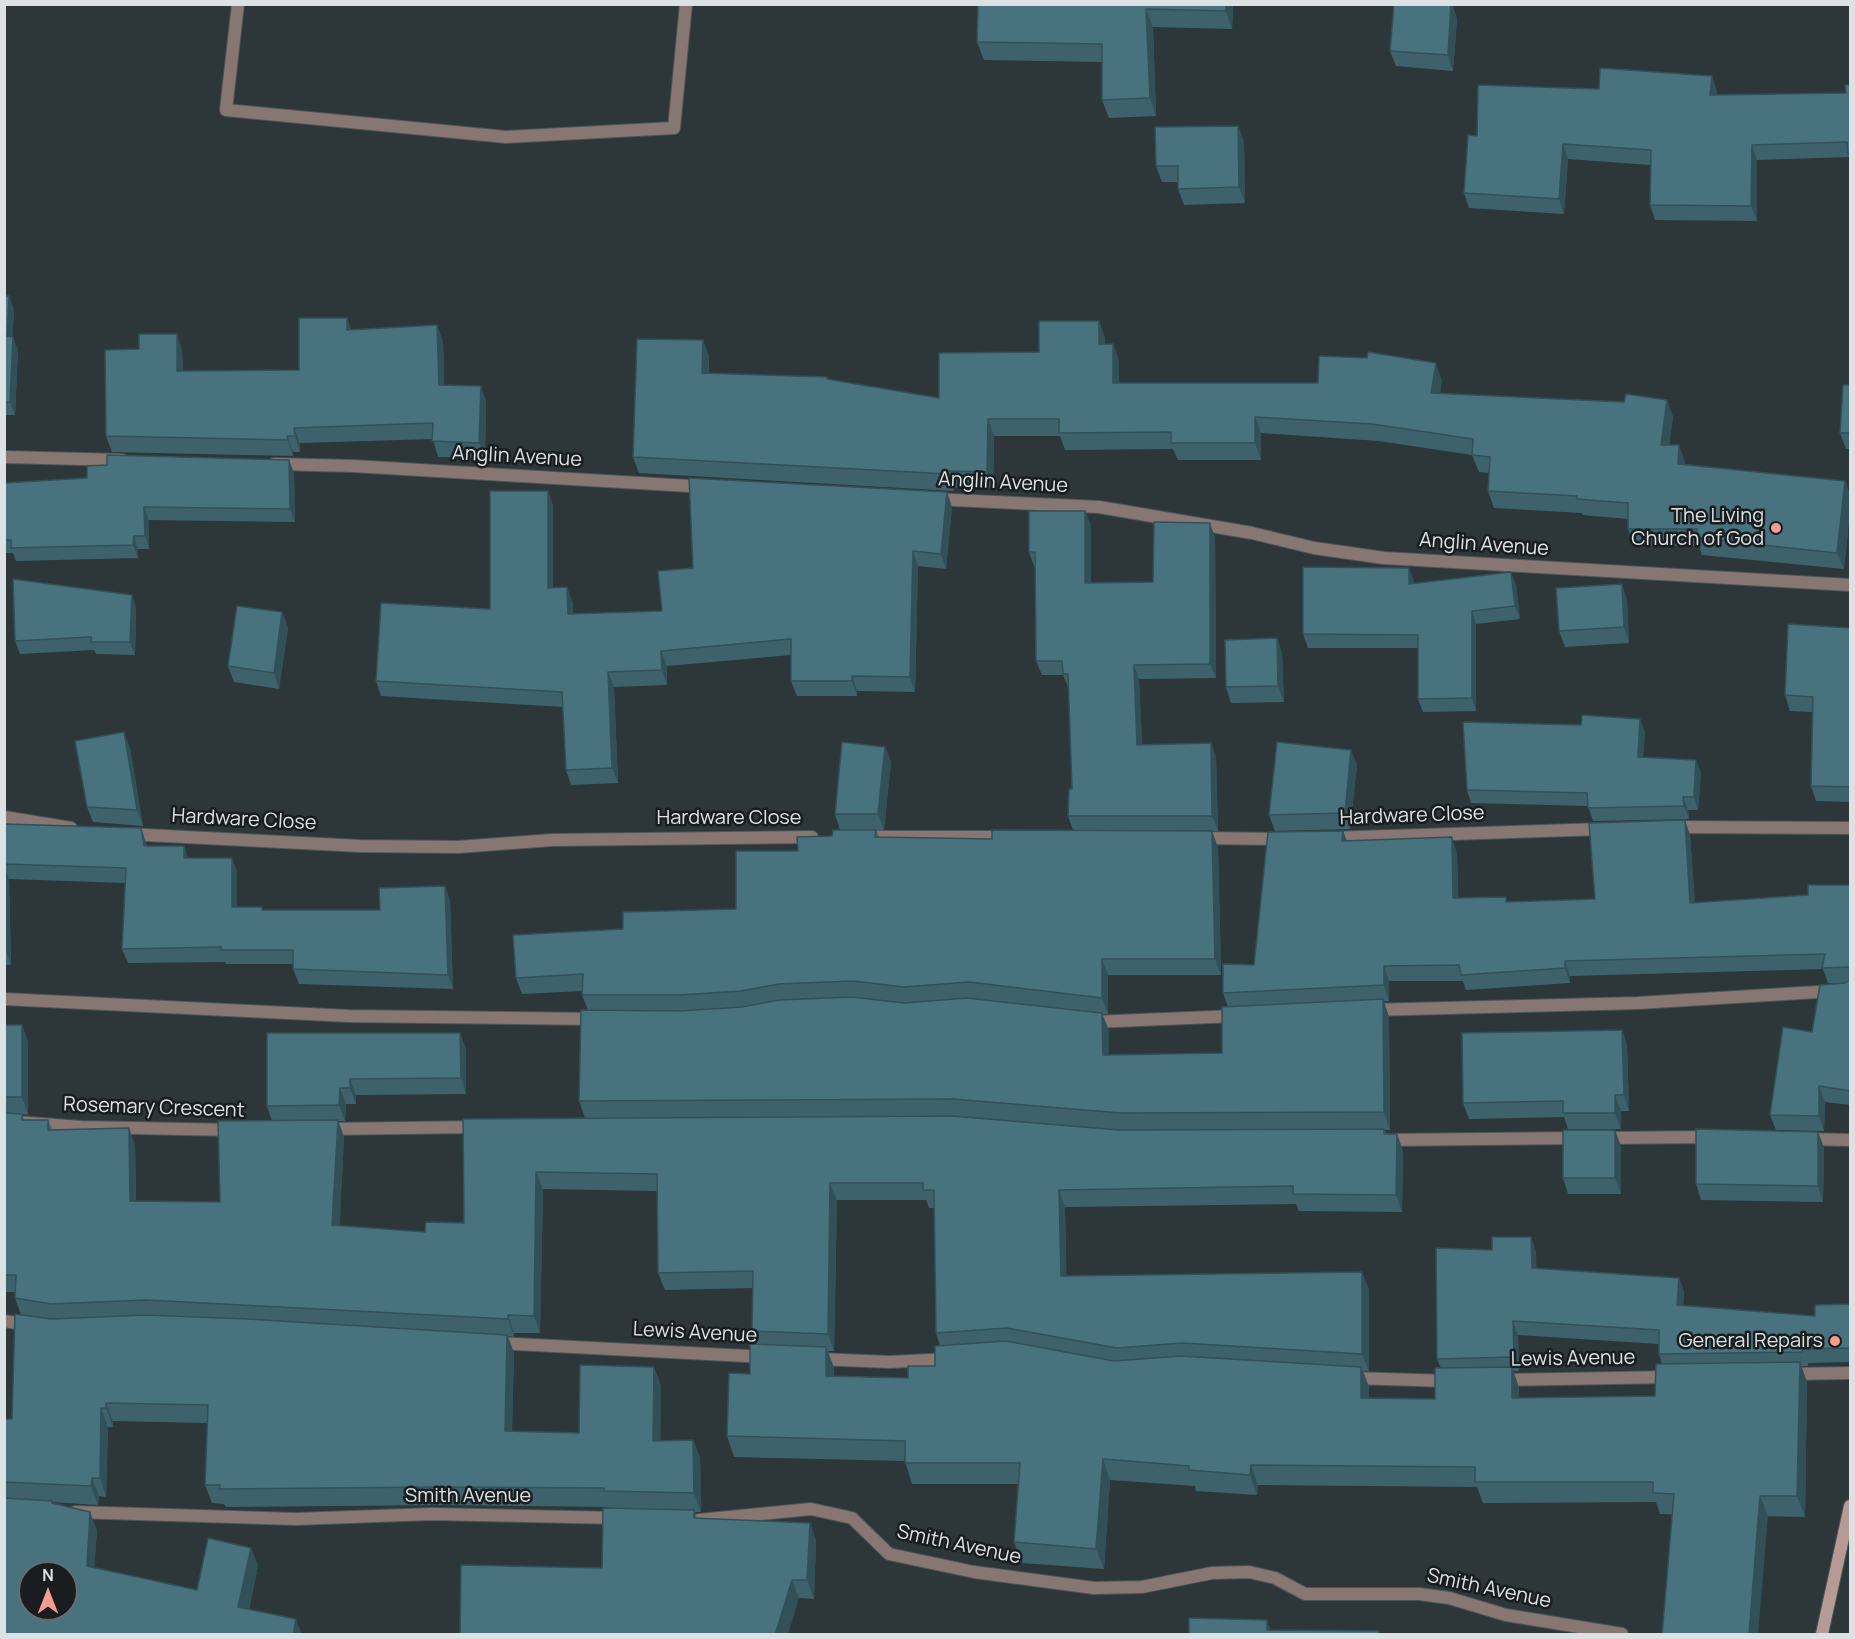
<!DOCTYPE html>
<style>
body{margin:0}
#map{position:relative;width:1855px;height:1639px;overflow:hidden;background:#2d373a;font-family:Manrope,sans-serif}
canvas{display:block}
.frame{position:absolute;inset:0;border:6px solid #dce2e4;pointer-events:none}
.north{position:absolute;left:18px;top:1561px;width:60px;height:60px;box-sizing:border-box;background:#191d1f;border:2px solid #676c6e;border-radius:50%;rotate:0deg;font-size:16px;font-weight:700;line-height:24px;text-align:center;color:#dce2e4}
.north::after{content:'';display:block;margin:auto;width:21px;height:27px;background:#f59d8e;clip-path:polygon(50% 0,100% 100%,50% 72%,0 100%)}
</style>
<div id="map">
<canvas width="1855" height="1639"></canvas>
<div class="frame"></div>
<div class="north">N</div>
</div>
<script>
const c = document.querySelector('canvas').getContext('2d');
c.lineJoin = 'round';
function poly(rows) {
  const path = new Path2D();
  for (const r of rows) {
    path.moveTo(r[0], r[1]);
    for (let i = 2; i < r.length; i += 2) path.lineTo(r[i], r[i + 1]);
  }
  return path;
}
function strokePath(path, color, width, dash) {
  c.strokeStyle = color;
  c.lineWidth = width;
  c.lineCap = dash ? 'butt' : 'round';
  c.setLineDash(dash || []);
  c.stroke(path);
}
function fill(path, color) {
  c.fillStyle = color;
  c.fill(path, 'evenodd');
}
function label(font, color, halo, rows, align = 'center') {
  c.font = font + ' Manrope,sans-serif';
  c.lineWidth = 5;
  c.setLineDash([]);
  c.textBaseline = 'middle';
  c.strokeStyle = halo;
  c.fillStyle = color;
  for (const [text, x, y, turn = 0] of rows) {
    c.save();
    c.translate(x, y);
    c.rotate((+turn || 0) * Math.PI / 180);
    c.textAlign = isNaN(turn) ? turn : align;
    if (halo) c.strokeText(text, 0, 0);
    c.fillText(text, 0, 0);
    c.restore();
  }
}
const street = poly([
 [238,4,226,110,506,137,674,128,686,4],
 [4,457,122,460],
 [274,464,353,466,706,487],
 [933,499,1099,507,1252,533,1314,548,1384,558,1850,585],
 [4,817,71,828],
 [1672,827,1850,828],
 [127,834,360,846,458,847,552,840,812,837],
 [865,837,1007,837],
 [1201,838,1283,839],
 [1330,838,1603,829],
 [4,999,349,1016,597,1019],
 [1370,1010,1638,1003,1850,990],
 [1092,1022,1236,1016],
 [4,1121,81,1127,234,1130],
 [326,1129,477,1127],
 [1604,1138,1712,1137],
 [1805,1139,1850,1140],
 [1385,1140,1577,1138],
 [4,1321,30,1325],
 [496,1343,766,1357],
 [817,1359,890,1362,949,1359],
 [1789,1374,1850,1373],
 [1351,1378,1450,1381],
 [1501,1380,1672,1377],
 [75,1512,296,1519,432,1514,618,1518],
 [699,1520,811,1509,852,1518,889,1554,974,1572,1094,1588,1142,1587,1212,1573,1249,1572,1275,1578,1305,1594,1419,1594,1449,1598,1506,1615,1622,1634]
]);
const secondary = poly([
 [1822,1634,1850,1506]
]);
const wall = poly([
 [978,4,1233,4,1232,29,1153,27,1156,116,1109,118,1102,100,1102,62,984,60,977,42],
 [1394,4,1452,4,1457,19,1453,71,1396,66,1390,51],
 [1851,85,1851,162,1849,157,1757,160,1757,221,1655,220,1650,205,1650,165,1568,159,1564,214,1469,208,1464,193,1477,136,1599,89,1717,91,1717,95,1846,93],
 [1238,126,1244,142,1245,203,1184,205,1178,189,1178,182,1162,182,1156,166],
 [4,296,14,309,12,337,18,350,15,415,4,415],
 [347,318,351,330,443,341,444,385,486,401,485,458,438,457,433,439,300,443,300,452,293,452,293,456,112,452,106,436,139,349,182,350,183,371,299,370],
 [1099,321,1105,338,1105,344,1113,344,1119,361,1119,383,1318,383,1442,380,1440,393,1624,402,1667,400,1673,417,1669,445,1685,462,1685,464,1845,481,1851,497,1851,500,1844,569,1702,555,1699,546,1634,546,1628,529,1628,519,1583,515,1582,513,1494,508,1488,491,1489,473,1479,472,1472,455,1379,441,1261,433,1261,460,1178,460,1173,449,1065,450,1060,436,994,436,993,488,954,488,954,491,639,473,633,457,703,340,709,357,709,373,827,377,828,379,939,398,1039,352],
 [1851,385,1851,449,1846,449,1840,433],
 [294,473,295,522,149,520,149,549,138,549,138,558,16,561,13,553,4,553,4,483],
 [548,491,553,506,553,588,573,603,573,614,662,611,693,568,952,507,946,569,918,566,915,692,857,691,857,696,797,696,791,681,791,655,667,666,667,685,614,687,618,783,571,785,566,770,563,707,381,696,376,681,490,609],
 [1085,511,1091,526,1091,583,1153,582,1215,537,1216,678,1139,679,1142,745,1211,743,1216,758,1218,831,1073,830,1068,816,1072,789,1069,689,1063,675,1042,675,1036,661,1035,567,1034,566,1029,552],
 [1414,581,1414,583,1516,585,1520,619,1476,624,1476,711,1423,712,1418,699,1418,648,1308,648,1303,634],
 [132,595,136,608,135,655,96,654,94,650,20,654,15,641],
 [1627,600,1629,643,1565,647,1559,631],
 [282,612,288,628,279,689,234,682,228,666],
 [1851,628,1851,802,1816,801,1811,786,1812,712,1790,711,1785,695],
 [1277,638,1282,654,1284,702,1231,703,1226,687],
 [1645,732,1643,757,1701,773,1698,810,1688,810,1689,819,1593,821,1588,806,1471,803,1467,790],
 [885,747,891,762,884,830,840,830,835,814],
 [130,748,143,826,93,822,87,807],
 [1357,765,1350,829,1275,831,1269,815],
 [4,824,141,828,147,846,188,858,232,858,237,872,237,907,262,907,263,910,380,910,445,886,450,901,453,989,299,984,293,969,293,964,226,964,225,962,128,963,122,949,125,883,9,879,11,965,4,965],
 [876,830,879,837,1218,847,1221,975,1108,975,1108,1014,1102,1014,1109,1031,1109,1055,1222,1053,1228,1007,1223,993,1254,965,1347,841,1457,853,1458,898,1508,902,1595,899,1690,835,1695,903,1808,895,1851,885,1851,1105,1825,1102,1824,1131,1776,1130,1770,1115,1812,1032,1846,983,1828,983,1823,969,1570,976,1570,983,1466,990,1463,981,1389,981,1389,1001,1384,1001,1389,1017,1390,1130,1385,1130,1386,1134,1397,1134,1403,1151,1402,1212,1299,1211,1296,1204,1065,1207,1066,1276,1369,1289,1369,1371,1363,1371,1369,1387,1369,1398,1435,1399,1441,1368,1437,1359,1536,1251,1536,1269,1679,1278,1684,1292,1683,1305,1815,1316,1851,1304,1851,1362,1808,1363,1808,1366,1801,1366,1807,1382,1805,1517,1660,1514,1656,1502,1483,1503,1477,1487,1258,1485,1257,1495,1196,1491,1195,1486,1110,1480,1104,1569,1022,1563,1014,1542,1018,1484,912,1484,905,1461,734,1457,727,1436,750,1374,757,1344,752,1331,752,1288,665,1290,658,1273,657,1191,543,1189,540,1333,514,1333,514,1337,508,1336,514,1353,512,1431,579,1433,654,1367,661,1386,660,1441,693,1440,700,1458,701,1512,695,1512,697,1519,810,1523,816,1541,814,1599,799,1598,602,1568,609,1507,445,1505,226,1507,224,1504,212,1503,205,1485,207,1423,113,1421,113,1427,108,1427,106,1497,99,1496,98,1505,52,1502,97,1530,94,1568,197,1590,251,1548,258,1566,249,1609,4,1635,4,1419,12,1419,21,1315,15,1298,15,1292,4,1292,4,1025,22,1025,28,1042,28,1115,22,1114,24,1120,48,1120,52,1129,135,1145,136,1201,220,1202,272,1121,267,1106,460,1033,466,1049,466,1094,356,1095,356,1104,346,1104,345,1121,338,1121,344,1137,339,1226,425,1232,464,1223,585,1118,579,1101,588,1010,582,995,582,991,522,994,516,978,623,929,736,909,798,851,832,836],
 [837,1200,926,1200,929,1208,934,1208,936,1333,940,1346,935,1366,908,1378,834,1376,834,1368,828,1351,834,1351],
 [1518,1335,1659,1344,1659,1354,1662,1364,1655,1396,1519,1398,1519,1388,1513,1371,1519,1371],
 [1622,1030,1627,1045,1629,1111,1621,1111,1621,1129,1568,1129,1564,1117,1469,1119,1463,1103],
 [1818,1132,1824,1148,1823,1202,1701,1200,1696,1184],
 [1621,1146,1621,1194,1568,1194,1563,1178]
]);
const shadedWall = poly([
 [1226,4,1233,4,1232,29,1226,11],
 [1451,4,1457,19,1453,71,1448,55],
 [1146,9,1153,27,1156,116,1150,98],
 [1712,76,1717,91,1716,110,1710,95],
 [1238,126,1244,142,1245,203,1239,187],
 [1563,144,1568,159,1564,214,1559,199],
 [1752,145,1757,160,1757,221,1751,206],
 [9,296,14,309,12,349,7,336],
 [347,318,353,334,347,330],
 [1099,321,1105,338,1105,361,1099,344],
 [437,325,443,341,445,401,439,385],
 [177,334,182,350,183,387,177,371],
 [13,337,18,350,15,415,10,402],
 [703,340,709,357,708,390,702,373],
 [1113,344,1119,361,1119,400,1113,383],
 [1436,363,1442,380,1437,410,1431,393],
 [481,386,486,401,485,458,479,443],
 [1667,400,1673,417,1667,462,1661,445],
 [1255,417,1261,433,1261,460,1255,443],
 [988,419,994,436,993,488,987,472],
 [294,428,300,443,300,452,295,436],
 [287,436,293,452,293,456,288,440],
 [1679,445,1685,462,1684,481,1678,464],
 [289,460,294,473,295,522,290,509],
 [948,471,954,488,954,491,948,474],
 [1845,481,1851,497,1851,500,1844,569,1837,553],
 [548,491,553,506,553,603,548,588],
 [947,492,952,507,946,569,941,554],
 [144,507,149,520,149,549,145,536],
 [1085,511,1091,526,1091,598,1085,583],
 [1210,523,1215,537,1216,678,1210,664],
 [134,536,138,549,138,558,133,545],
 [913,551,918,566,915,692,910,677],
 [1409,568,1414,581,1414,598,1409,584],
 [1511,572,1516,585,1520,619,1515,606],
 [1622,584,1627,600,1629,643,1624,627],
 [567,587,573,603,573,629,568,614],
 [132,595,136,608,135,655,130,642],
 [1472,611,1476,624,1476,711,1472,698],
 [282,612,288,628,279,689,274,673],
 [1277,638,1282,654,1284,702,1278,686],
 [661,651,667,666,667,685,662,670],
 [1134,665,1139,679,1143,760,1137,745],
 [608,672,614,687,618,783,612,768],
 [852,676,857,691,857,696,852,681],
 [1640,719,1645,732,1642,770,1638,757],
 [124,732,130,748,143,826,137,810],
 [1211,743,1216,758,1218,831,1212,816],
 [885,747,891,762,884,830,878,814],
 [1351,750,1357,765,1350,829,1345,813],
 [1696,760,1701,773,1698,810,1694,797],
 [1683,797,1688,810,1689,819,1684,806],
 [1685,820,1690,835,1696,918,1690,903],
 [141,828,146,843,149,861,144,846],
 [1212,831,1218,847,1221,975,1215,959],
 [1343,831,1349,846,1342,841],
 [1452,837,1457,853,1459,913,1453,898],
 [184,846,189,861,184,858],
 [232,858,237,872,237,921,232,907],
 [4,866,9,879,11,965,6,951],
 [445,886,450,901,453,989,448,975],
 [1102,959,1108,975,1108,1014,1102,998],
 [1565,961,1570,976,1570,983,1565,968],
 [1384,966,1389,981,1389,1001,1384,985],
 [1383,999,1389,1017,1390,1130,1384,1112],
 [1102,1013,1109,1031,1109,1072,1103,1055],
 [22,1025,28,1042,28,1115,22,1097],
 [1622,1030,1627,1045,1629,1111,1624,1095],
 [460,1033,466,1049,466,1094,461,1078],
 [350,1079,356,1095,356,1104,350,1088],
 [1819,1086,1825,1102,1824,1131,1819,1116],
 [340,1088,346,1104,345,1121,339,1105],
 [1615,1095,1621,1111,1621,1129,1615,1113],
 [338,1120,344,1137,339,1242,332,1225],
 [129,1128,135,1145,136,1218,130,1201],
 [1615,1130,1621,1146,1621,1194,1615,1178],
 [1818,1132,1824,1148,1823,1202,1818,1186],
 [1397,1134,1403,1151,1402,1212,1396,1195],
 [536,1172,543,1189,540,1333,534,1316],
 [830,1183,837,1200,834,1351,828,1334],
 [1059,1190,1065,1207,1067,1293,1061,1276],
 [1531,1237,1536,1251,1537,1282,1532,1268],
 [1362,1272,1369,1289,1369,1371,1362,1354],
 [1679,1278,1684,1292,1682,1319,1677,1305],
 [508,1315,514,1333,514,1337,508,1319],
 [1513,1321,1518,1335,1519,1371,1514,1357],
 [507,1335,514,1353,511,1450,505,1431],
 [826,1347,834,1368,833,1396,826,1376],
 [1800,1362,1807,1382,1805,1517,1797,1496],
 [654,1367,661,1386,660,1459,653,1441],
 [1361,1367,1369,1387,1369,1419,1361,1398],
 [1512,1367,1519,1388,1520,1419,1512,1398],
 [106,1403,113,1421,113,1427,106,1408],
 [101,1408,108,1427,106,1497,100,1478],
 [693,1440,700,1458,701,1512,694,1493],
 [1103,1459,1110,1480,1104,1569,1096,1549],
 [1251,1465,1258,1485,1257,1495,1250,1475],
 [92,1478,99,1496,98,1505,91,1486],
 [1760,1496,1768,1516,1758,1635,1749,1635],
 [90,1512,97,1530,93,1585,87,1566],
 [810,1523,816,1541,814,1599,807,1580],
 [251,1548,258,1566,245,1625,238,1607],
 [792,1580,799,1598,788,1635,775,1635],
 [296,1619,302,1635,293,1635],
 [1267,1620,1272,1635,1267,1630]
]);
const building = poly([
 [978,4,1226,4,1226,11,1146,9,1150,98,1102,100,1102,44,977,42,978,4],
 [1394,4,1451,4,1448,55,1390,51,1394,4],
 [1600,68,1712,76,1710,95,1846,93,1845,85,1851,85,1851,154,1848,154,1847,142,1752,145,1751,206,1650,205,1651,150,1563,144,1559,199,1464,193,1468,135,1477,136,1478,85,1599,89,1600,68],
 [1238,126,1239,187,1178,189,1178,166,1156,166,1155,127,1238,126],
 [4,296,9,296,7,336,13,337,10,402,4,402,4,296],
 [299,318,347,318,347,330,437,325,439,385,481,386,479,443,432,441,433,423,294,428,295,436,287,436,288,440,106,436,105,350,139,349,139,334,177,334,177,371,299,370,299,318],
 [1039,321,1099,321,1099,344,1113,344,1113,383,1318,383,1319,356,1367,358,1368,352,1436,363,1431,393,1624,402,1626,394,1667,400,1661,445,1679,445,1678,464,1845,481,1837,553,1696,538,1697,529,1628,529,1628,503,1577,499,1577,496,1488,491,1490,457,1472,455,1473,439,1372,424,1255,417,1255,443,1171,443,1171,432,1059,433,1059,419,988,419,987,472,948,471,948,474,633,457,637,339,703,340,702,373,827,377,827,379,939,398,939,353,1039,352,1039,321],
 [1843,385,1851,385,1851,433,1840,433,1843,385],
 [107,455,289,460,290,509,144,507,145,536,134,536,133,545,11,548,11,540,4,540,4,483,87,478,87,466,107,465,107,455],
 [689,478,947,492,941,554,913,551,910,677,852,676,852,681,791,681,791,639,661,651,662,670,608,672,612,768,566,770,562,692,376,681,381,603,490,609,490,491,548,491,548,588,567,587,568,614,662,611,658,571,693,568,689,478],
 [1029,511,1085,511,1085,583,1153,582,1154,522,1210,523,1210,664,1134,665,1137,745,1211,743,1212,816,1068,816,1069,789,1072,789,1068,674,1063,674,1062,661,1036,661,1035,552,1029,552,1029,511],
 [1303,567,1409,568,1409,584,1511,572,1515,606,1472,611,1472,698,1418,699,1418,635,1303,634,1303,567],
 [13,579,132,595,130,642,91,642,91,637,15,641,13,579],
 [1622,584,1624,627,1559,631,1556,588,1622,584],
 [237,606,282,612,274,673,228,666,237,606],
 [1788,624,1851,628,1851,787,1811,786,1813,697,1785,695,1788,624],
 [1277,638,1278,686,1226,687,1225,640,1277,638],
 [1582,715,1640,719,1638,757,1696,760,1694,797,1683,797,1684,806,1588,808,1587,793,1467,790,1463,722,1581,725,1582,715],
 [124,732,137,810,87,807,75,741,124,732],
 [842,742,885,747,878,814,835,814,842,742],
 [1277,742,1351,750,1345,813,1269,815,1277,742],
 [1685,820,1690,903,1808,895,1808,885,1851,885,1851,970,1848,967,1822,968,1825,954,1565,961,1565,968,1461,975,1459,965,1384,966,1384,985,1223,993,1223,964,1254,965,1268,832,1343,831,1342,841,1452,837,1453,898,1506,897,1506,902,1595,899,1589,823,1685,820],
 [4,824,141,828,144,846,184,846,184,858,232,858,232,907,262,907,262,910,380,910,379,888,445,886,448,975,293,969,293,950,221,950,221,947,122,949,126,868,4,864,4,824],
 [833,830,876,830,875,837,992,839,992,830,1212,831,1215,959,1102,959,1102,998,969,982,904,987,853,981,779,984,741,991,679,995,582,995,583,974,516,978,513,935,623,929,623,912,736,909,736,851,798,851,797,837,832,836,833,830],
 [4,884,6,951,4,951,4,884],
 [1851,979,1851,1091,1819,1086,1819,1116,1770,1115,1783,1027,1812,1032,1820,985,1845,983,1851,979],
 [852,997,904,1003,967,998,1102,1013,1103,1055,1222,1053,1222,1007,1383,999,1384,1112,1120,1113,953,1099,579,1101,581,1010,679,1011,742,1007,779,1000,852,997],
 [4,1025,22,1025,22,1097,4,1097,4,1025],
 [1622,1030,1624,1095,1615,1095,1615,1113,1563,1113,1563,1101,1463,1103,1462,1033,1622,1030],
 [267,1033,460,1033,461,1078,350,1079,350,1088,340,1088,339,1105,267,1106,267,1033],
 [4,1113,22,1114,22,1120,48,1120,48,1130,129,1128,130,1201,220,1202,218,1121,338,1120,332,1225,425,1232,426,1222,464,1223,463,1119,952,1116,1119,1130,1384,1129,1384,1134,1397,1134,1396,1195,1293,1194,1293,1186,1059,1190,1061,1276,1362,1272,1362,1354,1182,1343,1117,1348,1007,1328,936,1333,934,1190,923,1190,923,1183,830,1183,828,1334,752,1331,753,1271,658,1273,657,1174,536,1172,534,1316,508,1315,508,1319,146,1300,51,1304,15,1298,16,1275,4,1275,4,1113],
 [1696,1129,1818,1132,1818,1186,1696,1184,1696,1129],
 [1563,1130,1615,1130,1615,1178,1563,1178,1563,1130],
 [1492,1237,1531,1237,1532,1268,1679,1278,1677,1305,1815,1316,1815,1305,1851,1304,1851,1348,1803,1349,1802,1352,1659,1354,1659,1330,1513,1321,1514,1357,1437,1359,1436,1248,1492,1250,1492,1237],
 [15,1314,51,1319,145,1315,248,1319,507,1335,505,1431,579,1433,580,1365,654,1367,653,1441,693,1440,694,1493,604,1491,604,1488,438,1487,219,1489,220,1485,205,1485,208,1405,106,1403,106,1408,101,1408,100,1478,92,1478,91,1486,4,1482,4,1419,12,1419,15,1314],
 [1006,1341,1114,1361,1181,1356,1361,1367,1361,1398,1435,1399,1435,1368,1512,1367,1512,1398,1655,1396,1656,1364,1800,1362,1797,1496,1760,1496,1749,1635,1662,1635,1674,1494,1653,1493,1653,1482,1475,1482,1475,1467,1251,1465,1250,1475,1189,1470,1189,1466,1103,1459,1096,1549,1014,1542,1020,1463,905,1463,905,1441,727,1436,729,1373,750,1374,750,1344,826,1347,826,1376,908,1378,908,1366,935,1366,935,1346,1006,1341],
 [4,1498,52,1501,52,1503,90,1512,87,1566,197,1590,208,1538,251,1548,238,1607,296,1619,293,1635,4,1635,4,1498],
 [30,1573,66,1573,66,1609,30,1609,30,1573],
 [603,1508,694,1510,694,1518,810,1523,807,1580,792,1580,775,1635,460,1635,461,1565,602,1568,603,1508],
 [1189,1618,1267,1620,1267,1630,1379,1631,1379,1635,1189,1635,1189,1618]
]);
const markers = [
 [1776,528,6,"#f59d8e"],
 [1835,1341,6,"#f59d8e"]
];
const streetNames = [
 ["Anglin Avenue",517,457,3],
 ["Anglin Avenue",1003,483,3],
 ["Anglin Avenue",1484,545,4],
 ["Hardware Close",1412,816,-2],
 ["Hardware Close",729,818],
 ["Hardware Close",244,820,3],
 ["Rosemary Crescent",154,1108,2],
 ["Lewis Avenue",695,1333,3],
 ["Lewis Avenue",1573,1359,-1],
 ["Smith Avenue",468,1496],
 ["Smith Avenue",959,1545,12],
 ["Smith Avenue",1489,1589,12]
];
const poiNames = [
 ["The Living",1764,516],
 ["Church of God",1764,539],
 ["General Repairs",1823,1341]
];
strokePath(street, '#4c5659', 14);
strokePath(secondary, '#4c5659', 14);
strokePath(street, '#887673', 12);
strokePath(secondary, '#b69a95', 12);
fill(wall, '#3e626c');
fill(shadedWall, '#325058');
fill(building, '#48727e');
strokePath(building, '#325058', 1.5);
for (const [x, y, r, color] of markers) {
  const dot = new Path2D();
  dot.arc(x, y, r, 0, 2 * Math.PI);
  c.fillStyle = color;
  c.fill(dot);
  strokePath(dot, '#191d1f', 2);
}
label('20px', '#dce2e4', '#191d1f', streetNames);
label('20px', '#dce2e4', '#191d1f', poiNames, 'right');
</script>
